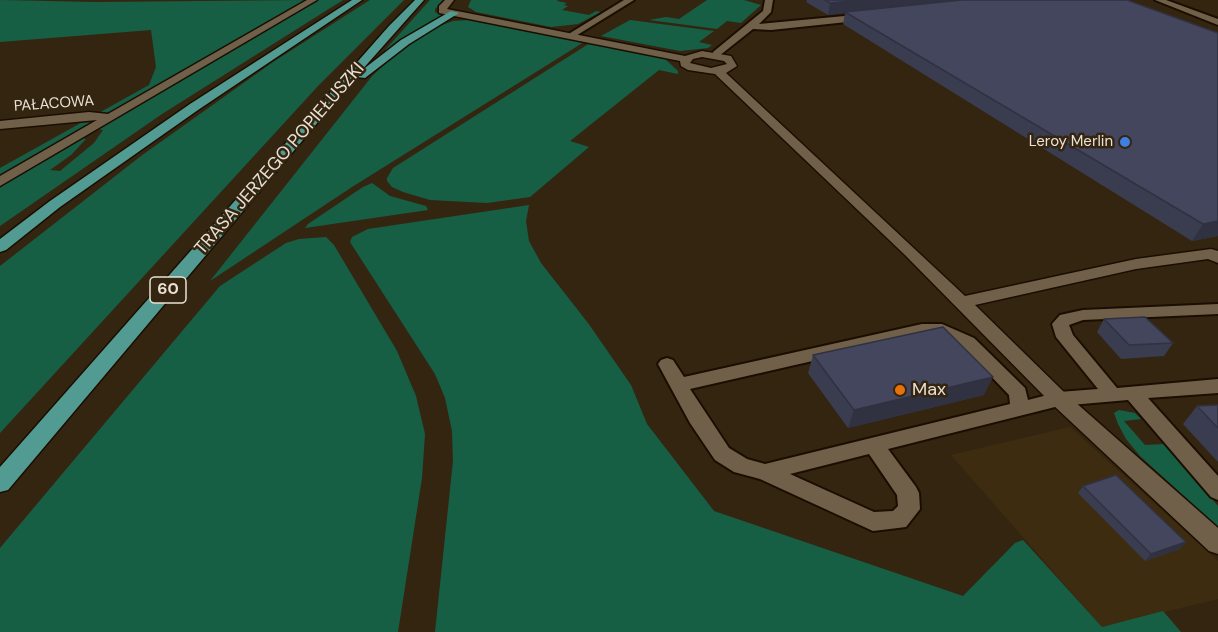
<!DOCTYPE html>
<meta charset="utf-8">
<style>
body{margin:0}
canvas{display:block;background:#342511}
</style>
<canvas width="1218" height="632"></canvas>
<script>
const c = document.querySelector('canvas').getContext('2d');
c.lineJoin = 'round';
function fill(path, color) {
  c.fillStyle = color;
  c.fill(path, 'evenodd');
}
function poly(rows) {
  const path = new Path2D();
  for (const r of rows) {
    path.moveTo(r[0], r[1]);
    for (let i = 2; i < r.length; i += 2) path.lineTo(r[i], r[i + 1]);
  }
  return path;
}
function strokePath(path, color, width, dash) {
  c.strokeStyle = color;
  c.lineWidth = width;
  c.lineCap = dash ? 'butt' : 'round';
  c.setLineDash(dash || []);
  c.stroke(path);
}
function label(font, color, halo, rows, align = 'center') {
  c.font = font + ' "DM Sans",sans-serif';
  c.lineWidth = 5;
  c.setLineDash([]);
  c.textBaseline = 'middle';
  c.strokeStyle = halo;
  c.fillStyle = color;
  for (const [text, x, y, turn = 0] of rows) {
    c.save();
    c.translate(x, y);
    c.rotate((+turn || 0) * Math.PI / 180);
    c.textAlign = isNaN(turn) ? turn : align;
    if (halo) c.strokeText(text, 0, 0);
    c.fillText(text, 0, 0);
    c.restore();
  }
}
const built = poly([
 [1070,427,1218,561,1218,599,1102,627,951,455]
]);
const green = poly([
 [0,0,96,2,308,0,0,177,0,168,149,85,156,67,151,30,0,42],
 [317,0,343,0,162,114,0,226,0,186,81,138,86,139,71,155,50,170,60,171,94,143,103,130,98,129,234,49,247,43,245,42],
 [370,0,404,0,318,86,0,433,0,266,141,156,273,62],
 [430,0,444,0,435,9,435,12,442,15,389,50,385,50],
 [471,0,558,0,557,1,567,3,564,5,568,6,562,10,589,15,596,11,601,12,578,24,551,27,476,12,468,7],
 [707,0,744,0,761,5,741,23,727,21,717,29,649,20,666,17,679,19],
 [469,20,584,42,352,187,210,281,373,75,395,55,434,28,453,21],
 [630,20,714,31,699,42,712,45,708,48,680,51,601,36],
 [590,43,664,58,678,71,678,74,659,70,570,141,589,147,530,197,487,203,430,200,403,192,392,187,387,181,387,178,393,168],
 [372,183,390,196,426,206,428,210,305,228,308,224,363,187],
 [529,205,526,221,529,241,541,263,588,323,631,385,647,424,714,511,963,596,1015,543,1023,540,1102,627,1163,611,1181,632,435,632,453,461,452,431,445,398,435,374,350,242,352,237,368,229],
 [326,237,334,245,397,351,416,396,425,434,422,478,398,632,0,632,0,548,220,286,286,243,299,239],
 [1119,410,1135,413,1141,419,1124,421,1145,445,1165,444,1218,506,1218,527,1140,456,1126,439,1118,424,1114,413]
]);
const lane = poly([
 [624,0,634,0,574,37,567,35,624,0],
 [765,0,773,0,771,12,759,24,866,14,870,17,866,20,771,30,753,29,719,56,713,56,713,52,763,11,765,0],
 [1155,0,1166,0,1218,19,1218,25,1155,0],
 [1218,304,1218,314,1083,320,1069,325,1073,335,1117,388,1218,379,1218,393,1148,398,1218,476,1218,500,1211,497,1128,400,1059,406,888,449,916,487,919,493,920,509,906,527,873,531,760,479,734,472,715,460,690,423,658,364,661,360,667,358,673,360,684,377,922,324,942,324,974,338,1025,388,1028,400,1059,392,1098,389,1056,337,1052,324,1060,315,1083,310,1218,304],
 [922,336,939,336,962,346,1009,395,1010,404,765,464,747,459,729,448,690,389,922,336],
 [869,454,897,495,898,506,893,511,874,512,790,474,869,454]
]);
const street = poly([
 [307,0,317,0,0,186,0,176,97,120,0,129,0,121,89,112,108,114,307,0],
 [445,0,454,0,447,9,685,56,702,51,731,56,737,66,726,73,965,296,1136,259,1211,249,1218,251,1218,263,1208,259,1136,269,975,305,1066,394,1218,528,1218,554,1209,551,1052,404,905,255,715,74,688,70,681,66,680,61,439,13,439,6,445,0],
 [702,57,724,61,727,64,711,68,690,63,693,59,702,57]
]);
const primary = poly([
 [352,0,362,0,198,110,60,207,6,250,0,252,0,239,50,201,190,104,352,0],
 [415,0,424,0,361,71,401,40,451,11,459,13,409,44,365,78,356,77,8,490,0,492,0,467,389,26,415,0]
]);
const wall = poly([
 [807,0,1127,0,1218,236,1192,241,843,24,845,13,828,15,806,2],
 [1104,319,1173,343,1164,356,1121,359,1097,332],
 [813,355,984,395,848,428,808,373],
 [1218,405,1218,462,1183,424,1197,406],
 [1083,486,1180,549,1145,561,1078,493]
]);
const shadedWall = poly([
 [862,0,984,0,845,12,845,13,828,15,830,3],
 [1218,221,1218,236,1192,241,1203,224],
 [993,377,984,395,848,428,854,410],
 [1186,542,1180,549,1145,561,1151,554]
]);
const building = poly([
 [825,0,862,0,830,3,825,0],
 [962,0,1127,0,1218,33,1218,221,1203,224,845,12,962,0],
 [1145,317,1173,343,1129,345,1104,319,1145,317],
 [943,327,993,377,854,410,813,355,943,327],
 [1218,405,1218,428,1197,406,1218,405],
 [1116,475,1186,542,1151,554,1083,486,1116,475]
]);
const markers = [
 [1125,142,6,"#3f7fe0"],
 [900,390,6,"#e8710a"]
];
const farStreetnames = [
 ["PAŁACOWA",54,104,-4]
];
const farPoinames = [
 ["Leroy Merlin",1113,142]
];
const shields = [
 [168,290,36]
];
const shieldNames = [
 ["60",168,290]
];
const streetNames = [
 ["TRASA JERZEGO POPIEŁUSZKI",280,159,-49]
];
const poiNames = [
 ["Max",912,390]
];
fill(built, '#3e2c11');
fill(green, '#165f45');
strokePath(lane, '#1b0e00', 4);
strokePath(street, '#1b0e00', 3);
strokePath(primary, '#1b0e00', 3);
fill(lane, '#70604a');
fill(street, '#70604a');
fill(primary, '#529b92');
fill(wall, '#3a3c50');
fill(shadedWall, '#303141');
fill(building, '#44465d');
strokePath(building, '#303141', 1.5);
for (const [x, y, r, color] of markers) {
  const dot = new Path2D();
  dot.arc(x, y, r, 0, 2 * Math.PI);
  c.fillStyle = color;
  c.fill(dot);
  strokePath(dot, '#342511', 2);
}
label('15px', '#eae1d4', '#342511', farStreetnames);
label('15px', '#eae1d4', '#342511', farPoinames, 'right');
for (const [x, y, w] of shields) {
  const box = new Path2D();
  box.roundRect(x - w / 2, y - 13, w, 26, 4.5);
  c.fillStyle = '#342511';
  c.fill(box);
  strokePath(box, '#eae1d4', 1.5);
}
label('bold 16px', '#eae1d4', null, shieldNames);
label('18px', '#eae1d4', '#342511', streetNames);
label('18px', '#eae1d4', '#342511', poiNames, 'left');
</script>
